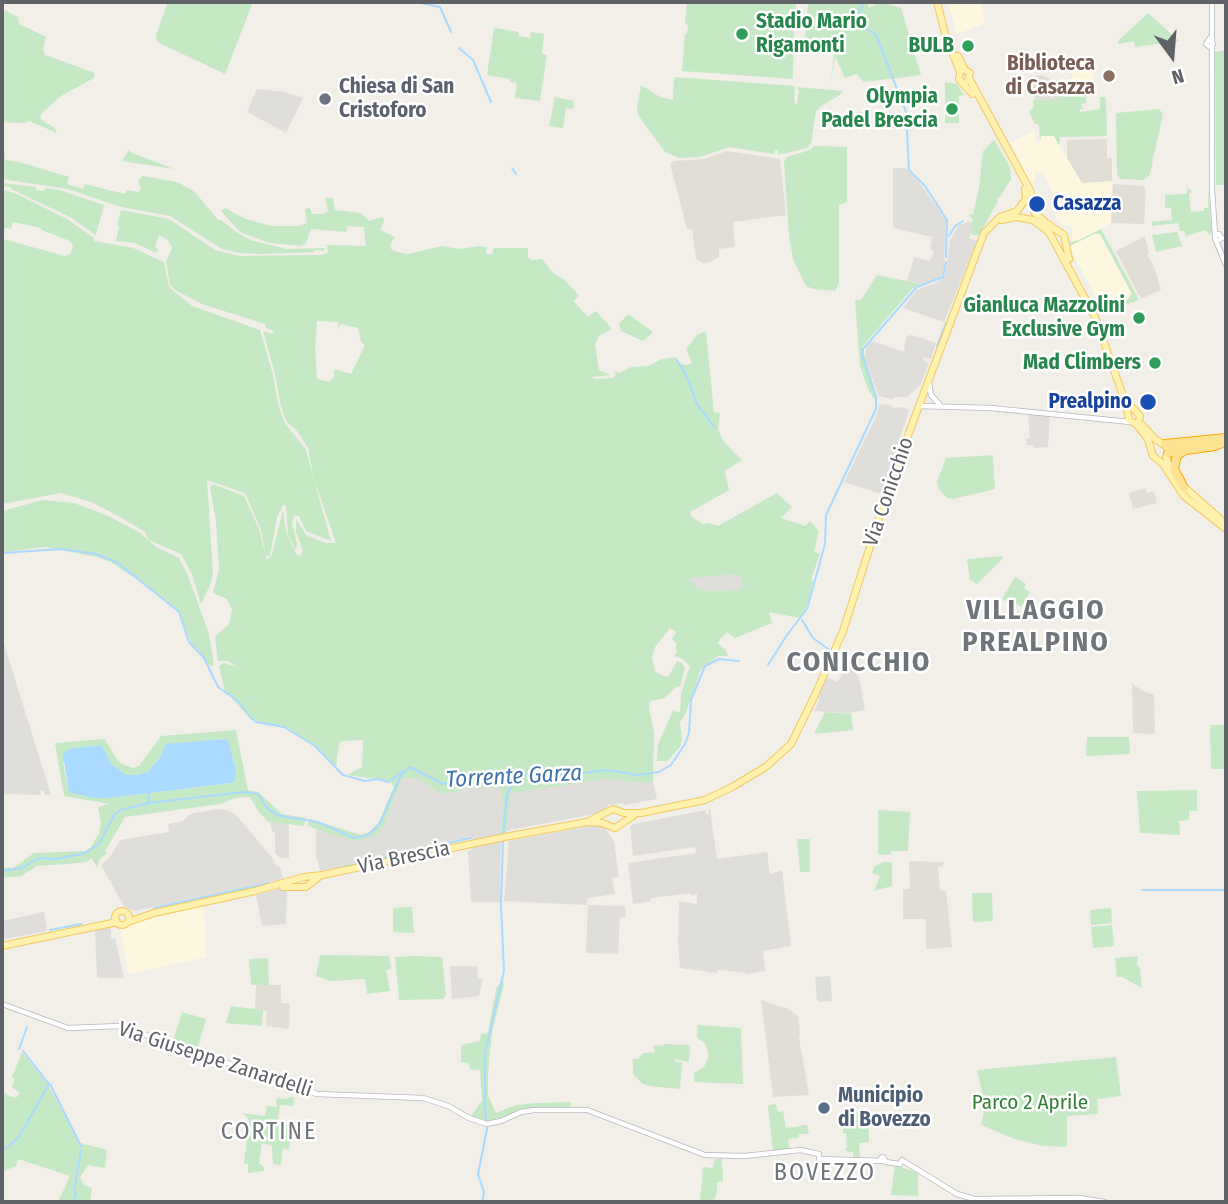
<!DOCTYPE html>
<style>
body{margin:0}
#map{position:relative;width:1228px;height:1204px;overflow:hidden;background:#f1efe8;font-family:"Fira Sans Condensed",sans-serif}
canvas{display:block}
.frame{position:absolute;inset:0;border:4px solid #5f6368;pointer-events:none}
.north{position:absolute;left:1137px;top:21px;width:70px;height:70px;-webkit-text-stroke:5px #fff;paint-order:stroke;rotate:164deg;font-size:19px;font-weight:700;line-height:28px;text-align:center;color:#5f6368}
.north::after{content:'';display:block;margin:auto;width:24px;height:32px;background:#5f6368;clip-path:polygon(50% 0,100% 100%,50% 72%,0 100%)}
</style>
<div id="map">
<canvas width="1228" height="1204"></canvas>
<div class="frame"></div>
<div class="north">N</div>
</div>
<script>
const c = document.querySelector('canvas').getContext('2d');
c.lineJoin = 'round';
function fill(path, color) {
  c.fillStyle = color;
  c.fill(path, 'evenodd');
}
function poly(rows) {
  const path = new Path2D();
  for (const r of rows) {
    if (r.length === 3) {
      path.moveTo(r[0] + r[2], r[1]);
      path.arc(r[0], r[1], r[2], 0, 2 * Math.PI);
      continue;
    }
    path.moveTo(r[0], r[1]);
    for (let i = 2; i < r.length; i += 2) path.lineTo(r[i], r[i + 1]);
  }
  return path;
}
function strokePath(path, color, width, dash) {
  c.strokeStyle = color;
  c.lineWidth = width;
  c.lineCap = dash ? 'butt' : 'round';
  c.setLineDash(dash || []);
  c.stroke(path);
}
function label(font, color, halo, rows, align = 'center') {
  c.font = font + ' "Fira Sans Condensed",sans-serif';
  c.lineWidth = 5;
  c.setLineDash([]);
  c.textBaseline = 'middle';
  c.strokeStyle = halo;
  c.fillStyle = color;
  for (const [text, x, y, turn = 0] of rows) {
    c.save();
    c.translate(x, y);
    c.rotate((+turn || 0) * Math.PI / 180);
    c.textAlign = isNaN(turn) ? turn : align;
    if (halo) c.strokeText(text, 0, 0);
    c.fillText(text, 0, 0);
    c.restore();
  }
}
const commercial = poly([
 [948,2,982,2,984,24,957,34],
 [1090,60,1093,63,1093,82,1072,82,1072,63],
 [1035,130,1036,145,1040,142,1040,136,1054,136,1082,182,1112,181,1111,223,1079,240,1072,241,1072,226,1062,225,1056,218,1056,199,1042,172,1035,171,1035,181,1030,183,1011,143],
 [1094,234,1100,234,1132,294,1129,299,1104,312,1069,246],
 [204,905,206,957,129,974,121,935,122,929,132,921]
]);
const industrial = poly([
 [257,89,285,92,303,98,286,133,247,112],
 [893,168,906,168,919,182,946,220,944,269,942,276,934,280,921,284,907,281,914,257,930,261,934,252,930,248,932,237,893,228],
 [969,221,973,227,969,238,977,241,944,322,903,308,917,290,936,283,945,276,950,241,958,226],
 [912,335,936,343,931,359,923,357,924,361,929,363,921,384,907,397,895,397,892,399,879,396,865,358,866,348,871,341,905,352,904,347,907,336],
 [880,404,892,405,893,408,904,407,909,411,881,494,844,482,875,419],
 [1028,413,1050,416,1048,447,1034,448,1033,445,1027,445,1026,439,1030,438],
 [727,575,742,576,742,590,704,591,697,588,687,577],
 [2,640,5,647,51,795,45,795,43,790,40,791,41,795,2,794],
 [847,663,859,677,865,710,848,713,814,711,820,699,817,697,826,677,838,682],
 [402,778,417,778,439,793,446,794,465,788,500,787,503,801,501,834,472,840,470,837,320,871,316,855,316,827,352,841,384,825],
 [608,779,641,783,653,782,657,799,625,805,623,803,608,805,605,812,515,829,511,828,511,830,506,831,509,793],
 [219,809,229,811,237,816,274,860,276,866,280,867,283,879,134,911,124,906,101,865,110,857,120,840,169,832,168,824,183,821,190,814],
 [710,809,717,859,767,852,770,875,782,870,791,946,763,951,765,971,747,974,743,972,718,970,716,973,680,968,678,944,679,901,697,904,697,894,691,895,690,893,651,898,651,901,633,904,628,863,696,853,695,847,633,856,630,826,634,824,706,810,706,814,709,814,708,810],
 [271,822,289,825,289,858,280,858,275,853,275,834,271,829],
 [596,825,605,828,614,841,619,877,612,878,615,894,588,898,586,905,504,901,509,841],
 [499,841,501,842,500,902,471,902,468,851,471,850,472,846],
 [287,887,286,924,262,926,256,895],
 [588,905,625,906,626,917,620,917,618,954,586,953],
 [44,912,47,931,5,939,2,938,2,921],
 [111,927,111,939,115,938,124,978,97,978,95,930],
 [450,966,477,966,478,979,483,978,479,996,452,999],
 [830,976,832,1001,820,1002,817,1000,815,977]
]);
const education = poly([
 [1041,75,1056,81,1058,100,1037,102,1028,86,1034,83,1032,77],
 [1107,139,1107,158,1112,158,1112,181,1082,183,1067,158,1067,140],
 [727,151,780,159,786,215,733,222,735,247,719,249,719,257,711,262,703,263,696,258,692,229,687,229,670,164,674,161,704,159],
 [1113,184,1144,186,1146,192,1144,224,1111,223],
 [1145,236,1149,253,1147,254,1154,266,1161,290,1141,299,1116,251],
 [1145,488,1147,493,1154,491,1157,503,1133,509,1129,493],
 [1132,683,1141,690,1154,695,1155,734,1133,733],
 [909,861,944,862,943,866,938,867,940,890,946,891,952,947,926,949,926,919,903,919,903,889,910,889],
 [256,985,281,985,281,1003,290,1004,289,1029,266,1026,267,1011,255,1009],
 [761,1000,788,1009,798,1016,800,1034,799,1038,809,1095,773,1097]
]);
const green = poly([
 [168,2,253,2,225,74,157,42,156,35],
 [687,2,799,2,796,2,794,25,793,79,682,71,685,34,687,33,688,25,685,24],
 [808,2,869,2,868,8,881,2,901,8,921,75,864,82,856,74,845,78,835,56,831,83,834,52,804,50],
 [5,10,18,17,19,24,46,37,43,49,45,55,95,73,94,78,61,96,43,112,40,117,43,121,55,128,57,133,29,121,26,123,2,122,2,22],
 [1148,13,1179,41,1135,47,1134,41,1118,44,1118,41],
 [494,28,519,32,518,36,530,38,531,32,544,34,542,54,547,55,540,101,515,98,517,83,510,82,510,79,487,75],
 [1226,50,1226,185,1216,185,1215,52],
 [674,77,795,86,794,103,797,104,799,91,797,87,843,91,840,95,821,106,816,111,811,143,807,148,778,155,778,150,775,150,774,154,729,147,700,157,679,158,665,152,638,115,637,108,641,85,660,97,673,100],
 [945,82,957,84,964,95,959,96,959,123,945,123],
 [1086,95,1086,103,1081,104,1083,109,1080,109,1080,112,1100,109,1100,97,1106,97,1107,136,1060,137,1059,145,1054,136,1041,136,1040,142,1039,124,1035,124,1029,112,1034,106,1033,100,1058,100,1058,96],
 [555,97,574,101,573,109,566,108,563,128,549,126],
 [1159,109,1163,114,1153,159,1151,159,1153,162,1149,176,1143,180,1120,179,1117,174,1116,113],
 [994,140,1010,167,1011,179,1000,197,996,198,998,201,979,235,972,235,971,222,974,221,969,215,973,214,979,188,983,151],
 [814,146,847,147,847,202,839,205,839,283,835,291,813,289,806,286,793,259,789,236,784,161,787,157,810,150],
 [129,150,132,153,174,169,122,161],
 [2,153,5,153,5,160,19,162,69,177,67,184,83,189,85,184,125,194,127,190,139,192,141,189,138,181,142,176,177,182,194,191,219,221,221,220,235,231,250,240,287,249,324,248,325,251,314,250,314,252,260,254,240,253,222,249,170,216,121,207,68,189,2,179],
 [2,183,36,187,36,190,44,191,45,188,59,190,104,205,96,235,70,217,11,189,11,187,2,186],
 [1187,187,1192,191,1189,194,1191,212,1204,211,1204,208,1208,208,1208,189,1212,233,1209,235,1206,230,1186,236,1184,231,1180,231,1178,223,1152,226,1152,222,1171,220,1172,222,1171,208,1165,208,1165,195,1187,194],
 [2,190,15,193,67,219,94,238,94,241,133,248,164,262,169,287,192,306,260,330,273,375,278,404,284,422,306,450,331,541,306,531,299,516,294,515,292,523,297,544,296,551,288,535,286,506,283,505,277,518,270,556,266,556,261,530,245,493,207,480,213,573,210,585,201,604,192,574,181,554,149,540,144,531,109,511,91,502,61,493,2,504],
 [13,222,41,228,41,230,70,241,73,246,70,254,65,256,3,239,5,228,11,229],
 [325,198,333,198,335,210,361,213,369,221,383,217,384,221,380,230,395,237,390,245,391,249,397,252,408,254,442,246,460,249,479,246,487,247,486,254,492,254,494,248,528,248,528,257,531,260,542,259,554,274,565,280,579,296,573,301,588,317,596,311,612,329,599,336,595,344,599,370,611,375,592,377,595,379,613,378,616,375,614,371,619,373,631,367,649,366,662,359,676,357,680,364,688,365,692,363,686,349,697,335,706,331,714,412,720,413,718,430,724,442,742,460,725,471,729,490,690,512,691,516,703,524,708,523,718,526,777,493,792,507,781,518,805,526,810,521,819,531,814,552,820,554,811,579,813,580,811,593,804,612,800,618,769,612,772,623,735,638,727,632,717,643,725,649,728,656,718,656,701,669,685,715,680,722,682,739,680,747,667,761,657,761,658,745,673,710,680,713,681,694,690,666,683,659,674,656,678,651,675,648,677,644,672,639,676,632,670,628,655,647,652,658,655,672,666,677,669,676,677,661,680,662,685,667,680,687,677,686,665,698,650,701,649,707,654,733,653,782,642,783,608,779,510,793,506,834,501,834,503,801,500,787,465,789,446,794,439,793,417,778,402,778,384,825,376,836,352,841,307,826,310,819,361,835,369,832,379,822,394,787,390,781,347,775,362,767,363,740,341,741,339,743,336,767,316,746,289,729,262,723,248,716,225,691,219,666,224,663,237,667,228,661,218,661,215,637,229,624,232,609,227,599,213,593,219,569,216,521,210,487,213,484,244,496,259,529,267,560,272,555,283,510,286,532,296,554,300,556,303,551,296,532,296,519,306,535,325,543,336,543,314,479,308,448,298,432,286,421,281,407,275,374,263,331,272,334,274,331,266,328,265,324,202,304,177,291,170,285,166,261,172,248,168,240,159,235,155,247,158,249,156,253,135,243,116,241,119,226,117,225,121,210,169,219,215,250,240,256,321,255,328,253,327,247,325,245,366,246,364,227,348,226,346,232,311,229,306,243,301,246,270,243,240,232,221,211,225,208,246,219,271,226,298,226,307,223,305,209,310,208,312,214,323,214,328,211],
 [317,321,338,322,338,330,340,324,358,328,361,342,365,345,351,374,334,369,334,377,329,382,317,379,315,348],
 [727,575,742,576,741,590,704,591,697,588,688,578],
 [1101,229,1139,300,1106,312,1128,299,1132,294,1100,234,1094,234,1070,246,1069,244,1070,242,1079,240],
 [1177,232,1182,246,1156,252,1152,235],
 [877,275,921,284,912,289,862,347,878,399,874,399,868,389,860,366,855,300,861,300],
 [628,314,653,332,643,341,621,331,619,324],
 [993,455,995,489,953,499,947,498,939,489,937,482,946,458],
 [43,500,74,503,106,515,139,532,156,547,179,558,188,576,209,634,214,665,210,666,192,645,179,612,154,591,111,562,97,557,46,547,2,552,2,511],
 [1002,556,1003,558,977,584,970,580,967,559],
 [1015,577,1026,584,1024,588,1030,592,1021,607,1015,603,1013,606,1002,599],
 [825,712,851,714,853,730,814,734],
 [1210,725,1225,725,1226,769,1211,769],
 [236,730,248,790,258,792,282,814,306,818,304,826,268,822,258,811,250,797,235,798,220,804,125,817,105,851,107,853,99,860,97,868,92,858,86,862,67,864,37,866,21,876,2,878,2,867,13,868,34,853,85,851,91,847,99,833,101,823,98,807,109,804,64,796,55,743,105,739,116,758,122,764,133,768,139,766,161,736],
 [222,739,232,755,236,771,231,783,109,798,92,798,69,792,63,763,68,749,100,745,106,753,109,763,126,775,137,775,148,772,161,756,209,740],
 [1087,737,1129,737,1130,754,1086,756],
 [1197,790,1197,811,1189,811,1189,820,1179,821,1180,835,1140,833,1137,791],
 [878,810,910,812,908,851,891,851,891,854,878,855],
 [797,839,810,839,810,872,800,872],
 [892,862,892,886,874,891,880,876,872,873,875,866,883,862],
 [972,893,992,893,993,921,973,922],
 [412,907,414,933,393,932,393,908],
 [1111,908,1112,923,1091,925,1090,910],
 [1112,925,1114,946,1093,948,1091,927],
 [320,955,389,956,391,969,386,970,390,991,367,994,365,979,330,981,316,976],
 [414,956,442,957,446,995,443,999,399,1000,395,957],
 [1138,956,1137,964,1140,968,1142,988,1122,977,1117,977,1115,958],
 [268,958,269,985,251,985,249,959],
 [502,981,504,984,492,1032,488,1074,488,1095,496,1113,516,1105,536,1103,571,1102,571,1107,530,1108,487,1122,471,1116,482,1101,480,1070,470,1069,468,1063,461,1062,461,1045,480,1041,481,1034,488,1033,496,989],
 [231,1006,263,1010,262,1026,226,1023],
 [182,1012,206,1019,197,1050,172,1044],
 [698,1025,741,1028,743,1084,694,1082,694,1073,704,1067,709,1056,705,1043,697,1038],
 [664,1044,690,1045,689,1062,675,1059,676,1062,682,1062,680,1089,650,1086,643,1084,633,1074,633,1059,638,1059,643,1053,655,1052,653,1045,663,1046],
 [22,1052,47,1083,80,1143,107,1150,105,1168,88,1165,80,1177,84,1185,92,1188,90,1202,58,1202,70,1176,18,1159,16,1166,2,1172,2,1091,11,1097,17,1097,20,1093,12,1087,15,1079,12,1077],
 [1116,1057,1121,1096,1097,1099,1098,1114,1067,1116,1067,1147,1043,1146,1015,1139,981,1125,985,1105,977,1070],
 [289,1097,294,1097,293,1106,280,1105,277,1125,292,1126,289,1150,283,1148,281,1165,273,1164,272,1146,262,1143,259,1164,264,1167,264,1171,248,1173,248,1164,244,1163,249,1120,243,1113,265,1116,267,1106,277,1107,276,1101,278,1098,288,1099],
 [776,1104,778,1112,783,1111,786,1128,807,1125,809,1134,799,1134,799,1138,788,1139,789,1149,773,1151,768,1107,769,1105],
 [862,1112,862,1119,868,1119,869,1142,859,1143,860,1158,853,1158,853,1152,845,1151,847,1146,846,1133,843,1133,843,1115],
 [722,1158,723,1182,717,1182,717,1193,714,1199,710,1200,710,1202,700,1202,703,1167,713,1168,715,1159],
 [895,1165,918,1173,918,1196,891,1195]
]);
const water = poly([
 [222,739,228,740,236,771,235,781,231,783,109,798,92,798,69,792,63,755,68,749,101,745,106,753,110,763,126,775,137,775,148,772,161,756,166,744]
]);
const stream = poly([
 [416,2,440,7,451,32],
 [864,2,859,12,858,23,876,35,906,112,909,170,925,186,947,220,946,257],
 [459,48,473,60,491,102],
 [512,168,516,174],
 [949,236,955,226,963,221],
 [937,346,946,323],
 [677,360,687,377,697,404,715,428],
 [2,553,61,549,96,554,118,563,179,612,189,642,204,658,218,687,238,701,250,717,256,722,284,727,315,746,342,774],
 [802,620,813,638,831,651],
 [768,665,787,635,807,609,825,544,826,515,876,409,876,397,862,355,863,349,917,287,943,277,946,262],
 [343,775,365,781,377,779,388,782,403,771],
 [148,793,149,802],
 [503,836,507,795,516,777],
 [408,852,471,838],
 [335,869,405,853],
 [2,871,22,868,38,858,57,859,85,853,99,844,114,815,120,810,149,803,243,792,258,794,269,810,281,816,318,822,354,838,368,835,379,825,401,775,410,767,443,784,479,777,500,780,525,774,558,776,607,770,638,775,659,772,671,765,685,744,689,733,691,700,705,666,719,659,739,661],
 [1142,890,1226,890],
 [154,908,269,883],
 [50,930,81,924],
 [19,1049,27,1027],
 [50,1084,81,1146],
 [2,1150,14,1142,20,1135,49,1084,23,1051],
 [73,1202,76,1194,74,1191,81,1150],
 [482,1202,484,1192,478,1174,487,1129,485,1109,485,1053,504,971,501,905,503,841]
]);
const minor = poly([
 [1212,2,1212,42],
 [1211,37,1206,44,1210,47,1213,44],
 [1212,46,1212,189,1215,235],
 [1217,241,1222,238,1219,234,1215,235,1215,238,1226,265],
 [929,383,931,395,940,405],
 [919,406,991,408,1130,422],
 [2,1004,68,1028,120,1026,317,1094,423,1098,448,1106,469,1118,487,1124,501,1121,521,1112,534,1110,587,1110,705,1155,745,1156,800,1150,819,1154,819,1159,885,1161],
 [882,1161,881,1158,883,1157,886,1162,900,1164,902,1160,905,1162],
 [905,1162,957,1194,974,1199,1079,1198,1105,1202]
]);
const major = poly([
 [937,2,946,37,960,72,959,79,972,94],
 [958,56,965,70,970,73,968,81],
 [970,80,1030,190,1034,212,1046,223,1064,235,1069,259],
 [1017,211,1026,199,1025,189],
 [1002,220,1016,217,1033,220,1049,232,1095,317,1126,404,1129,420,1136,424,1148,439,1153,456,1163,464,1184,496,1226,529],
 [1128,398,1132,407,1140,416,1139,421,1136,424],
 [1142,425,1155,439,1167,447],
 [1166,457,1171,471],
 [1182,485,1226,524],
 [587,822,613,809,624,813,641,813,705,800,734,786,767,766,791,744,815,695,843,631,892,478,984,233,1000,217,1017,211],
 [283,887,306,887,320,876],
 [122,918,7],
 [128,922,154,913,255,891,304,877,322,875,505,837,587,822,602,823,615,828,633,816],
 [2,946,117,922]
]);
const highway = poly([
 [1165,444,1226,438],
 [1168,453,1182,448],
 [1184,488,1174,469,1177,455,1186,450,1215,446,1222,443]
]);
const markers = [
 [742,34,7,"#2e9e5b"],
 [968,46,7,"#2e9e5b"],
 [1109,76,7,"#8d6e63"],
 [325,99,7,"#6b7280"],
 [952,109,7,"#2e9e5b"],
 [1037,204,9,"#1a4fb4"],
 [1139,318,7,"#2e9e5b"],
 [1155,363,7,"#2e9e5b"],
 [1148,402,9,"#1a4fb4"],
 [824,1108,7,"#5c6f8a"]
];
const leisureNames = [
 ["Stadio Mario",756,22,"left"],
 ["Rigamonti",756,46,"left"],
 ["BULB",954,46],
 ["Olympia",938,97],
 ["Padel Brescia",938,121],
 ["Gianluca Mazzolini",1125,306],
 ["Exclusive Gym",1125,330],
 ["Mad Climbers",1141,363]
];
const educationNames = [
 ["Biblioteca",1095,64],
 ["di Casazza",1095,88]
];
const worshipNames = [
 ["Chiesa di San",339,87],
 ["Cristoforo",339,111]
];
const transitNames = [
 ["Casazza",1053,204],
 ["Prealpino",1132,402,"right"]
];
const streetNames = [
 ["Via Conicchio",889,492,-71],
 ["Via Brescia",404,858,-12],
 ["Via Giuseppe Zanardelli",215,1060,18]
];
const serviceNames = [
 ["Municipio",838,1096],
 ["di Bovezzo",838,1120]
];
const parkNames = [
 ["Parco 2 Aprile",1030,1103]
];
const waterNames = [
 ["Torrente Garza",514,777,-3]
];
const quarterNames = [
 ["CORTINE",269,1132],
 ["BOVEZZO",825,1173]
];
const districtNames = [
 ["VILLAGGIO",1036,611],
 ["PREALPINO",1036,643],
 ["CONICCHIO",859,663]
];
fill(commercial, '#fef7e0');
fill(industrial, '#e0deda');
fill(education, '#e1ded6');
fill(green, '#c5e8c5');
fill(water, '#aadaff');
strokePath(stream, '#aadaff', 2);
strokePath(minor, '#b5b8bc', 6);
strokePath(major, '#f2c960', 8);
strokePath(highway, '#f9ab00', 10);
strokePath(minor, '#fff', 4.5);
strokePath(major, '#fff2af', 6);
strokePath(highway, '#fde293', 8);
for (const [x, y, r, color] of markers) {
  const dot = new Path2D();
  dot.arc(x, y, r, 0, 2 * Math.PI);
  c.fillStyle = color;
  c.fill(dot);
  strokePath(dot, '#fff', 2.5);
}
label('bold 21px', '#27864d', '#fff', leisureNames, 'right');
label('bold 21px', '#785e54', '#fff', educationNames, 'right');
label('bold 21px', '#5b616d', '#fff', worshipNames, 'left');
label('bold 21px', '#164399', '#fff', transitNames, 'left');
label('21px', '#5f6368', '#fff', streetNames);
label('bold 21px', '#4e5e75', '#fff', serviceNames, 'left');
label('21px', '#348238', '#fff', parkNames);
label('italic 23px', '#4174aa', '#fff', waterNames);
c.letterSpacing = '2px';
label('24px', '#70757a', '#fff', quarterNames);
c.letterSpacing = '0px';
c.letterSpacing = '2px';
label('bold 28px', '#70757a', '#fff', districtNames);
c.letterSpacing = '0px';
</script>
